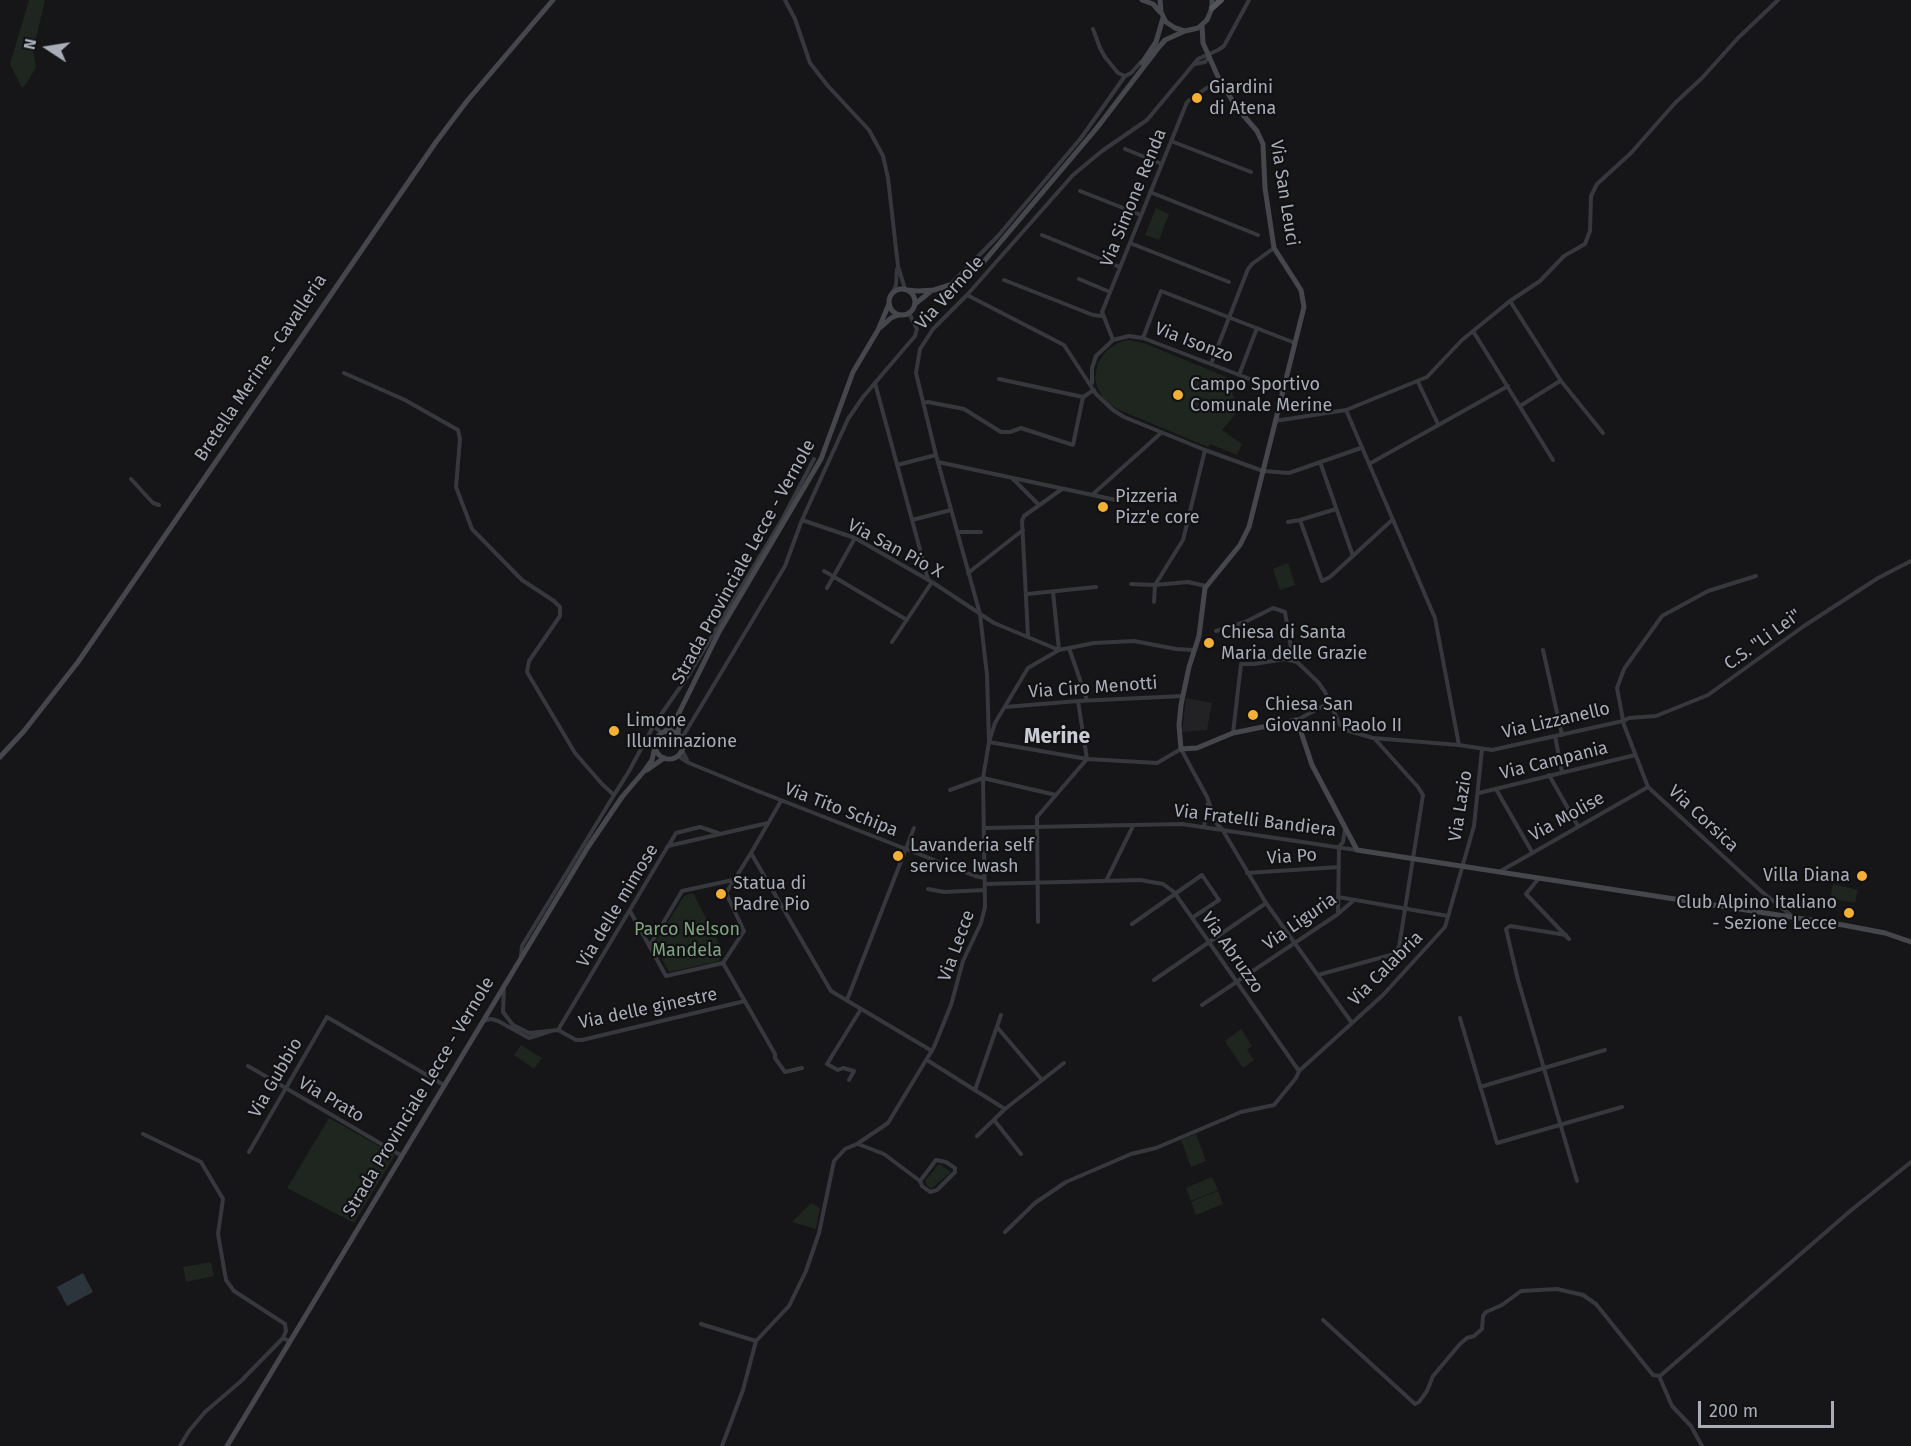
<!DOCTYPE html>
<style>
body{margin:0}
#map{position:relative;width:1911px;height:1446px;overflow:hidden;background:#161618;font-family:"Fira Sans",sans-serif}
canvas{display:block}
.north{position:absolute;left:18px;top:18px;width:60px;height:60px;-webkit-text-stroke:4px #111113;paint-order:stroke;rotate:282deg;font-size:16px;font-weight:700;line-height:24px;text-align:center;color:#a8adb8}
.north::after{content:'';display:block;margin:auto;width:21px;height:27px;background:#a8adb8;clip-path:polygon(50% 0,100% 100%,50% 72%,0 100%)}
.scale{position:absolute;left:1698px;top:1401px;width:136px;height:27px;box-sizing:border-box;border:3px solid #a8adb8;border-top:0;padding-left:8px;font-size:18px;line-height:21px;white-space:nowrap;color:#a8adb8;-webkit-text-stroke:4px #111113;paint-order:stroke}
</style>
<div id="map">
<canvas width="1911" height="1446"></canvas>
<div class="north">N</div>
<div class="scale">200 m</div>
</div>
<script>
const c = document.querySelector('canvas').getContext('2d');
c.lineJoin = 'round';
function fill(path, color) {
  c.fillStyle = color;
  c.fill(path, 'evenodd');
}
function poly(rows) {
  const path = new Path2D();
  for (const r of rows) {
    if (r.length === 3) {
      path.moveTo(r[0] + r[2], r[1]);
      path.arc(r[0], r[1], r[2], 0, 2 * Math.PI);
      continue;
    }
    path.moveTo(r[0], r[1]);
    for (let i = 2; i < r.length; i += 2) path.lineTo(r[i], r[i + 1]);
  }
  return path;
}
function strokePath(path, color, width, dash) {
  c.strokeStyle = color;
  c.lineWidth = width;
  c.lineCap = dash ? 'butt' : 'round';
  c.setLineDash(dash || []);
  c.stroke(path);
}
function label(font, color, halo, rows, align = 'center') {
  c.font = font + ' "Fira Sans",sans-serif';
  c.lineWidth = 4.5;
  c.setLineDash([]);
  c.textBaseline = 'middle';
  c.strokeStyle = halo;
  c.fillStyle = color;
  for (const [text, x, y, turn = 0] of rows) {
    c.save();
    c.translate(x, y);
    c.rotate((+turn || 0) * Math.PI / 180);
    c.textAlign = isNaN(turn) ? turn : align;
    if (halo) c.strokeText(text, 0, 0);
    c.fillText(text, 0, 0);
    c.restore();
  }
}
const built = poly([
 [1186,698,1212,703,1207,730,1182,732]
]);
const green = poly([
 [29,0,45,0,33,51,36,67,27,83,22,88,10,64],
 [1156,208,1169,214,1159,240,1145,235],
 [1128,340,1144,343,1226,377,1239,410,1222,430,1242,444,1237,455,1210,444,1208,447,1117,409,1104,400,1097,386,1095,378,1098,363,1107,350,1120,342],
 [1288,563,1295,585,1280,590,1273,569],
 [1833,884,1858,890,1855,903,1830,898],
 [693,893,724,953,719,961,669,972,654,944,684,896],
 [1241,1029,1252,1046,1247,1050,1254,1060,1243,1068,1225,1041],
 [521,1045,542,1058,534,1069,514,1055],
 [329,1118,395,1155,354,1223,287,1188],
 [1196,1134,1206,1161,1191,1167,1181,1140],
 [939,1164,951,1172,931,1189,927,1186,925,1181],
 [1212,1177,1218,1190,1191,1201,1186,1188],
 [1218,1191,1223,1204,1196,1215,1191,1202],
 [811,1203,820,1208,816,1229,792,1222],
 [211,1262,214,1276,186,1282,183,1267]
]);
const water = poly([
 [83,1273,93,1292,67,1306,57,1287]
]);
const street = poly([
 [785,0,795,19,810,63,828,86,869,130,883,156,888,178,898,266,905,289],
 [1249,0,1224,46,1218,50,1198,59,1147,120,1102,151,1073,175,967,295,933,329,920,349,916,373,936,455,980,614,987,675,989,742,1087,759,1157,763,1181,749,1207,797,1217,824,1222,829,1266,903,1352,1023],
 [1093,29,1100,48,1105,57,1118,73,1125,76],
 [1195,64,1205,62,1209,57],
 [1171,141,1251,172],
 [1125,149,1162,164],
 [1080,191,1141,215],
 [1150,192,1258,235],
 [1042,235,1120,267],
 [1130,243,1229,282],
 [1079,279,1110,292],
 [1004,280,1093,315,1102,316],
 [952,283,998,236,1081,138,1125,76,1131,73,1141,62],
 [893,292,896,285,897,269],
 [967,295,1064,345,1096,394,1113,410,1124,417,1205,450,1263,471,1289,473,1361,448],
 [1510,301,1540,281,1564,256,1585,244,1590,231,1591,196,1597,184,1631,153,1675,103,1702,78,1738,38,1778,0],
 [909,313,917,329,915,336,863,397,848,419,802,520,855,538,932,582,994,623,1059,650,1053,592],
 [1473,331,1553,460],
 [1143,338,1161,291,1295,343],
 [1113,340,1102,312,1187,102,1219,79],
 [1211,364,1248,269,1252,264,1274,248],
 [344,373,405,400,458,430,460,439,456,487,472,529,522,580,554,601,560,607,560,616,529,661,527,672,575,753,602,784,614,795,522,946,521,955],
 [1239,375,1257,328],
 [999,379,1083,397,1094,390],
 [1418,382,1438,424],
 [875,383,928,579],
 [1092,383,1092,368,1096,356,1113,340,1129,336,1143,338,1281,391],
 [923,403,928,402,964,409,1001,432,1010,432,1021,428,1073,445,1083,397],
 [1520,406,1560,381],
 [1346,410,1427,377,1462,340,1510,301,1561,381,1603,433],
 [1275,421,1346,410,1435,618,1459,745],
 [938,462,1116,500],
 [1320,462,1353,556],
 [1369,464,1508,386],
 [897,465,936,455],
 [1012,478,1039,505],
 [131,479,153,503,159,505],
 [1092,495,1161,433],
 [912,520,951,510],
 [1300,520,1336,509],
 [1288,522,1300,520,1322,581,1330,577,1392,520],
 [957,532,981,532],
 [824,571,907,620],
 [968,573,1023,530],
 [1756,576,1708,591,1662,616,1624,669,1617,688,1624,725,1648,787,1761,891,1792,916],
 [1131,584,1155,585,1188,582,1206,586],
 [827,588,855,538],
 [1027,594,1096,587],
 [1154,602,1155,585,1183,540,1205,450],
 [1216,631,1245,622,1273,608,1285,612,1293,660],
 [1028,636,1022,521,1024,516,1062,489],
 [892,642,932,582],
 [1069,648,1087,700],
 [1543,650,1562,735],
 [1005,707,1078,701,1183,696],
 [1297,720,1329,703],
 [656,724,657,729,661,732],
 [1233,733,1241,664,1254,664,1285,659,1297,662,1318,682,1325,692,1340,725,1349,731,1373,738,1459,745,1492,750,1623,721,1629,718,1656,716,1708,695,1804,626,1878,578,1911,561],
 [1555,736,1562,772],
 [682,738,785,566,802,520],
 [645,740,654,743],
 [682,750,687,760],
 [678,756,689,763,750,788,975,876,984,878],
 [1549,775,1578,826],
 [1496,789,1532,852],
 [950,790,983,778,1056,795],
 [1479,793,1635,755],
 [614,795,628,773,655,723,688,676,783,518,814,459],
 [1204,827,1208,803],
 [984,828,1182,824,1356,850],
 [669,845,676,833,700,827,718,833],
 [751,853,831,991,932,1051],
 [1499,872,1648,787],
 [1247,873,1339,867],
 [1539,878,1526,894,1569,939],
 [1106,881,1133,826],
 [985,884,1140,880,1163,884,1174,892,1299,1071],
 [928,889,944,892,985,890],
 [1338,897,1448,916],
 [630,911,666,976,723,963,744,931,726,893,751,853,781,801],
 [1338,913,1339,847,1343,842,1345,830],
 [1038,922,1037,817,1087,759,1078,701],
 [1132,924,1202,875,1219,900,1192,918],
 [1566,935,1510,926,1506,929,1518,980,1577,1181],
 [650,945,682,891,733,880],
 [723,963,775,1054,775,1058,785,1072,802,1068],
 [1318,975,1394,954,1399,947,1423,795,1418,787,1374,738],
 [1154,980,1266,903],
 [504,987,503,1012,513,1025,529,1033,558,1030],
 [847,1000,914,828],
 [1202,1005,1338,914,1354,900],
 [1460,1018,1497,1143,1622,1107],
 [483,1021,491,1019,498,1021,529,1038,551,1031],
 [997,1027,1042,1080],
 [558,1030,668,846,768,823],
 [558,1030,576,1040,582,1040,745,1001],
 [927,1060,1005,1109],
 [248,1066,402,1156],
 [849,1080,854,1071,843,1068,838,1070,827,1064,861,1009],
 [1480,1087,1605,1050],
 [975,1090,1001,1015],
 [994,1120,1021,1154],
 [143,1134,201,1162,223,1199,218,1234,226,1280,234,1291,285,1324,286,1331,283,1338],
 [977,1136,1005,1109,1064,1063],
 [858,1144,884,1154,920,1181,936,1160,946,1162,955,1168,955,1172,937,1190,930,1192,922,1186,920,1181],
 [249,1152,327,1017,444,1085],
 [1005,1232,1035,1203,1066,1182,1131,1154,1156,1148,1241,1112,1274,1105,1296,1078,1299,1071,1383,995,1445,927,1474,826,1482,749],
 [1323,1320,1415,1404,1419,1402,1427,1391,1433,1376,1460,1344,1467,1338,1474,1336,1482,1329,1483,1316,1486,1312,1502,1305,1521,1291,1557,1289,1583,1295,1596,1304,1653,1375,1660,1376,1849,1212,1911,1162],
 [701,1324,756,1341],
 [1659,1376,1672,1406,1691,1426,1702,1446],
 [180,1446,189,1431,205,1412,240,1382,283,1338,289,1341],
 [722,1446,743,1390,756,1341,789,1306,806,1271,819,1233,834,1161,845,1149,857,1144,888,1123,934,1047,951,1005,963,961,981,923,985,907,983,778,989,742,995,723,1028,668,1059,650,1094,643,1134,641,1176,649,1193,650]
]);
const secondary = poly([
 [1142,0,1153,4,1160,12],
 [1160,0,1161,12,1166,22,1175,28,1185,31,1198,28,1207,20,1212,8,1212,0],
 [1202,25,1203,43,1219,79,1237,108,1257,131,1263,144,1265,188,1274,248,1301,290,1304,307,1249,527,1240,545,1205,588,1199,636,1189,667,1181,705,1179,725,1181,749,1197,748,1233,733,1297,720,1312,765,1357,850,1843,925,1885,933,1911,942],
 [1142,63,1156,42,1163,18],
 [902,302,13],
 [907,290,918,291,934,290,959,282,981,265,1096,129,1159,47,1165,40,1185,31],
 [915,304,930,292],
 [881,327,891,318,898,315],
 [669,745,14],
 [665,731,673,725,719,632,821,459,853,372,878,330,889,304],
 [678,733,680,715],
 [0,757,24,731,78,662,436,142,467,101,553,0],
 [647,770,664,758],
 [227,1446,588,847,622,797,645,770,652,760,655,747]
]);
const primary = poly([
 [1212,8,1221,0]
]);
const markers = [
 [1197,98,6,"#f2b134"],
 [1178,395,6,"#f2b134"],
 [1103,507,6,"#f2b134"],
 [1209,643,6,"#f2b134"],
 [1253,715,6,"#f2b134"],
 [614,731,6,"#f2b134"],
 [898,856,6,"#f2b134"],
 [1862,876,6,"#f2b134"],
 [721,894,6,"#f2b134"],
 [1849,913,6,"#f2b134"]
];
const poiNames = [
 ["Giardini",1209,88],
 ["di Atena",1209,109],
 ["Campo Sportivo",1190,385],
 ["Comunale Merine",1190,406],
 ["Pizzeria",1115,497],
 ["Pizz'e core",1115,518],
 ["Chiesa di Santa",1221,633],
 ["Maria delle Grazie",1221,654],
 ["Chiesa San",1265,705],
 ["Giovanni Paolo II",1265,726],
 ["Limone",626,721],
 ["Illuminazione",626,742],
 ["Lavanderia self",910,846],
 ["service Iwash",910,867],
 ["Villa Diana",1850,876,"right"],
 ["Statua di",733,884],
 ["Padre Pio",733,905],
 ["Club Alpino Italiano",1837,903,"right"],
 ["- Sezione Lecce",1837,924,"right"]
];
const streetNames = [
 ["Via San Leuci",1284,193,81],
 ["Via Simone Renda",1134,198,-68],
 ["Via Vernole",950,293,-48],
 ["Via Isonzo",1194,343,21],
 ["Bretella Merine - Cavalleria",261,368,-56],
 ["Via San Pio X",895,549,28],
 ["Strada Provinciale Lecce - Vernole",744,562,-61],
 ["C.S. \"Li Lei\"",1763,640,-36],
 ["Via Ciro Menotti",1093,688,-4],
 ["Via Lizzanello",1556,721,-13],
 ["Via Campania",1554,761,-14],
 ["Via Lazio",1461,806,-81],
 ["Via Tito Schipa",841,810,21],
 ["Via Molise",1567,817,-29],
 ["Via Corsica",1703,819,43],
 ["Via Fratelli Bandiera",1255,821,7],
 ["Via Po",1292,857,-4],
 ["Via delle mimose",618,906,-59],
 ["Via Liguria",1300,922,-35],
 ["Via Lecce",957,946,-70],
 ["Via Abruzzo",1232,953,55],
 ["Via Calabria",1386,969,-45],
 ["Via delle ginestre",648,1009,-12],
 ["Via Gubbio",276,1078,-60],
 ["Strada Provinciale Lecce - Vernole",419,1097,-59],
 ["Via Prato",331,1100,30]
];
const parkNames = [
 ["Parco Nelson",687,930],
 ["Mandela",687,951]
];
const quarterNames = [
 ["Merine",1057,737]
];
fill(built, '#222225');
fill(green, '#1e261f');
fill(water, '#2c353c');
strokePath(street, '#37383d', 4);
strokePath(secondary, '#45474d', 5);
strokePath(primary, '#53555c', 6);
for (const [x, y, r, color] of markers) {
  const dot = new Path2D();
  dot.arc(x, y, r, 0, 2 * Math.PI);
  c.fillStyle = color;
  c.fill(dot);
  strokePath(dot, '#111113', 2);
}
label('18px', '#a8adb8', '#111113', poiNames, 'left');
label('18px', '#a8adb8', '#111113', streetNames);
label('18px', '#7fa381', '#111113', parkNames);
label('bold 21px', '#c9ccd4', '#111113', quarterNames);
</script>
